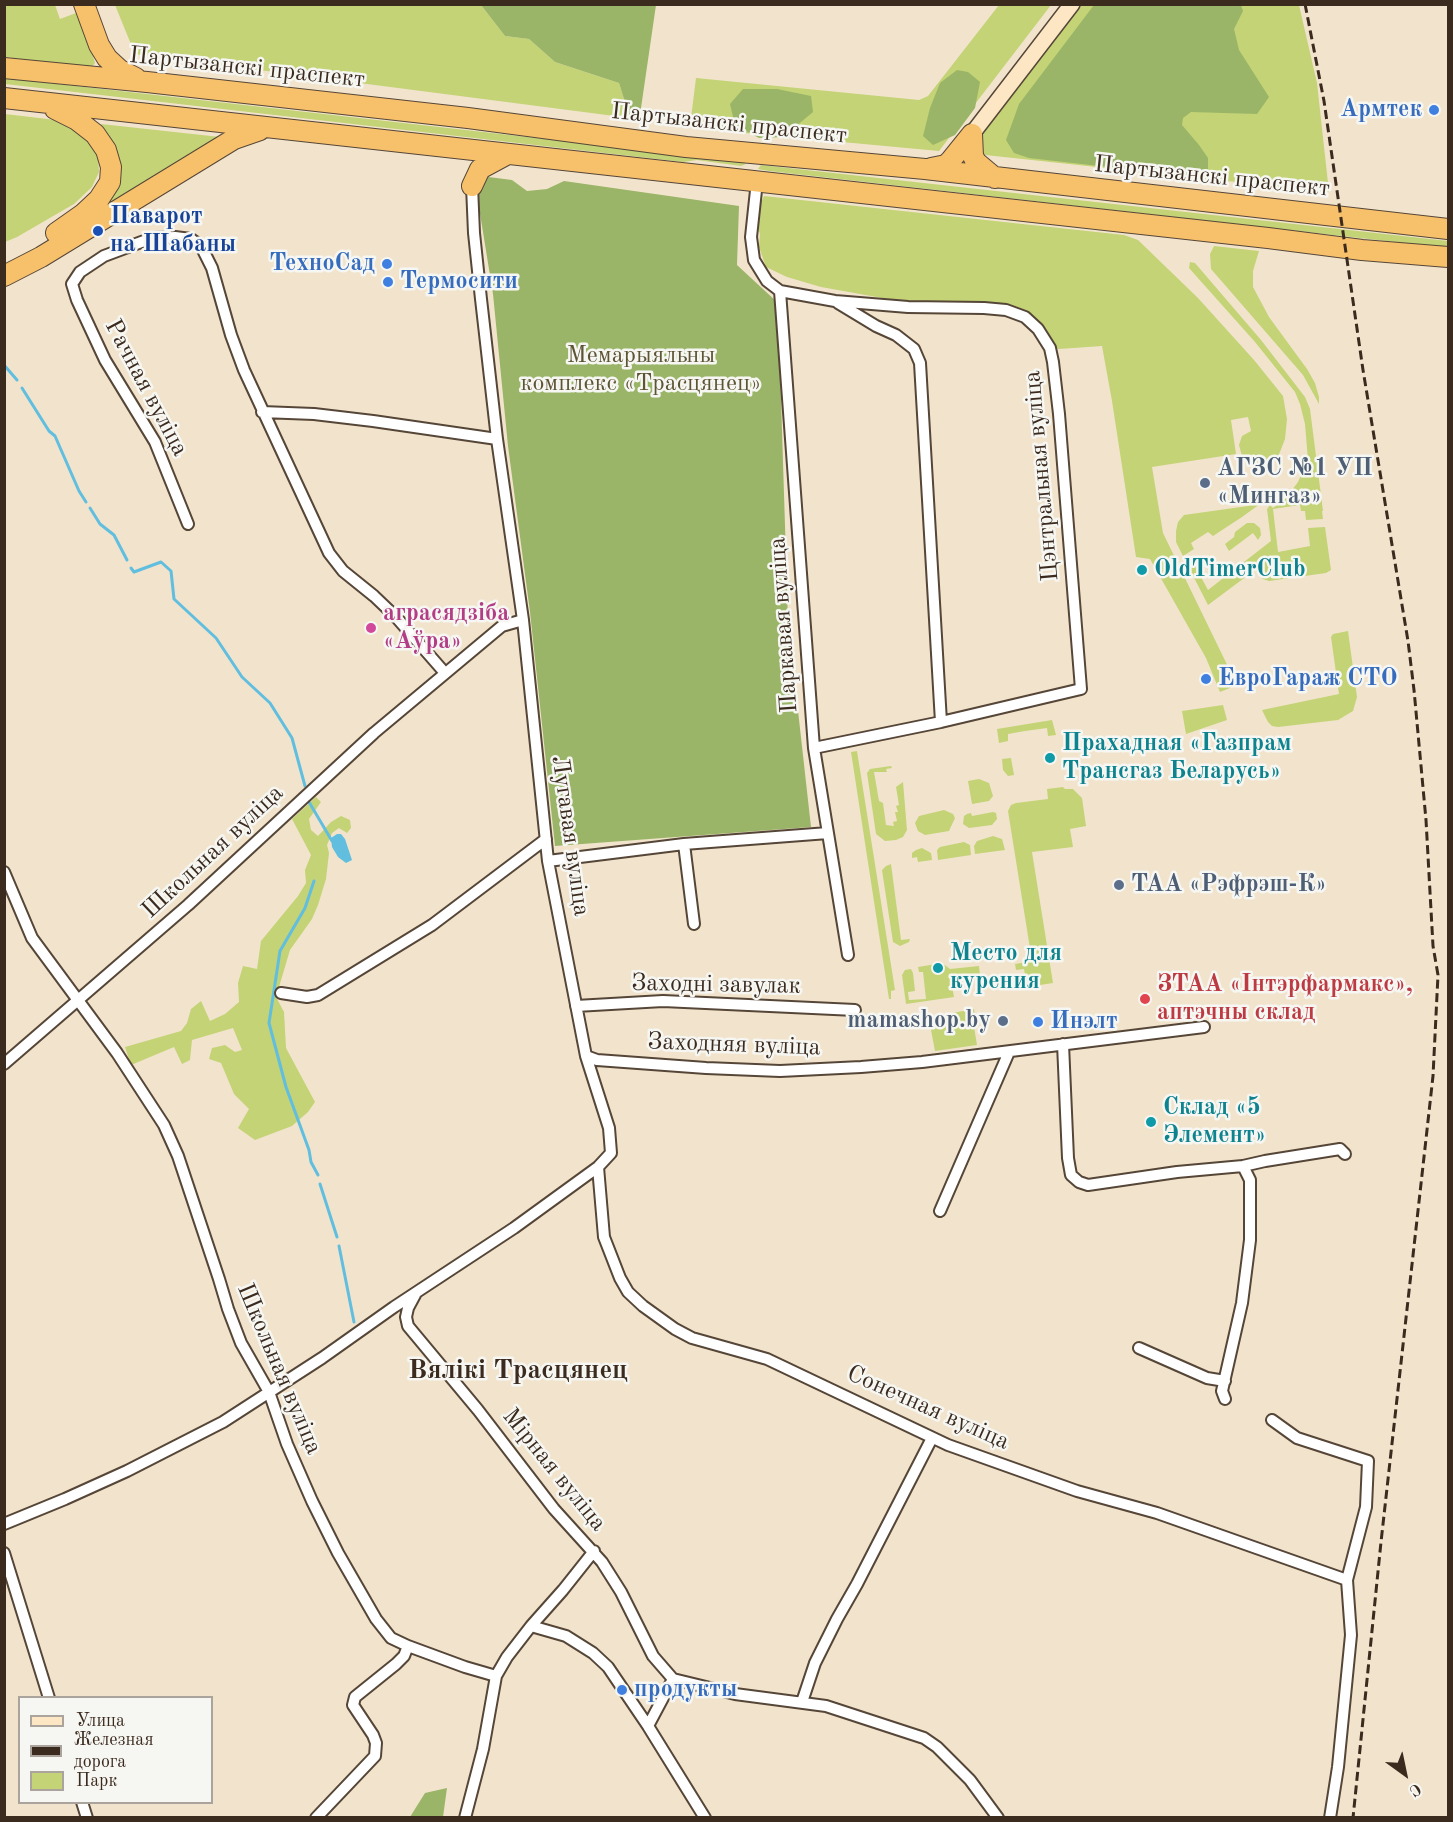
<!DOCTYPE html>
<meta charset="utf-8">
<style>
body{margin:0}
#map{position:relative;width:1453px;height:1822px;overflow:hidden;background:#f2e4cc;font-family:"Old Standard TT",serif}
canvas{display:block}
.frame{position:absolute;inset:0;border:6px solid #3b2a1e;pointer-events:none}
.legend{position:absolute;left:18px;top:1696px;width:195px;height:108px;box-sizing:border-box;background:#f6f6f2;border:2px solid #aba49d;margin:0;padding:8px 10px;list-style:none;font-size:18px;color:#3b2a1e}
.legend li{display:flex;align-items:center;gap:12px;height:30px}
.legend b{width:30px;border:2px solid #aba49d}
.north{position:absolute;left:1375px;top:1744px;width:60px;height:60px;-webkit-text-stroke:4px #f6f6f2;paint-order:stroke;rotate:147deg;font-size:16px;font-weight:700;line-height:24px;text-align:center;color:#3b2a1e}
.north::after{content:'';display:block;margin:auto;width:21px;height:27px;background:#3b2a1e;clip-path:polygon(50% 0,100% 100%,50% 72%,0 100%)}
</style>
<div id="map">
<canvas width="1453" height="1822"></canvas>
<div class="frame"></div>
<ul class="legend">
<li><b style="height:8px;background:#fce6c4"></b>Улица</li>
<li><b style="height:8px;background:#3b2a1e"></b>Железная дорога</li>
<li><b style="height:16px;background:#c3d376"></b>Парк</li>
</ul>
<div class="north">С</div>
</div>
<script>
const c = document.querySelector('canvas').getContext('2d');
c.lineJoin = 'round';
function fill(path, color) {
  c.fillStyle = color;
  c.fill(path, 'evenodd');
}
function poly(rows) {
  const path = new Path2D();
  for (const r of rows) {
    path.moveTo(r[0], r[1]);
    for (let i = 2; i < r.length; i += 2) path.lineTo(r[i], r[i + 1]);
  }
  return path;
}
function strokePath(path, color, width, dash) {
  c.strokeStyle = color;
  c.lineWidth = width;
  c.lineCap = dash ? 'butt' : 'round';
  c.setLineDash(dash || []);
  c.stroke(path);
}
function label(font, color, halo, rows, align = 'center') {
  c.font = font + ' "Old Standard TT",serif';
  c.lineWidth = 5;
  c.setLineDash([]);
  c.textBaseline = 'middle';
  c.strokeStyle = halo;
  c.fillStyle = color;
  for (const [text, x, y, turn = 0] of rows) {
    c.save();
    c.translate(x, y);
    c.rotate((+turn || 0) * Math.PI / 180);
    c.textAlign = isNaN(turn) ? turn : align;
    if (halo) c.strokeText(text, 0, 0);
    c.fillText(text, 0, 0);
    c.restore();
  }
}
const green = poly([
 [5,5,55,5,60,19,76,13,81,15,95,63,91,68,5,57],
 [115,5,481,5,505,36,529,39,555,62,619,83,630,118,135,54],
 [999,5,1051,5,939,151,702,129,694,125,691,118,696,78,919,100,928,96],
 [1082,5,1299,5,1317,83,1329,192,976,154,979,133],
 [5,78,740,161,746,164,741,166,697,160,683,162,5,84],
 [5,114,56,120,81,134,98,154,99,172,92,187,74,204,17,237,5,242],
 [101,124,220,137,101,210,116,183,119,161,113,143],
 [761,165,1448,241,1448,248,769,171,758,169],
 [764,196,1124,235,1138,240,1198,298,1254,360,1283,396,1287,419,1285,439,1278,457,1263,467,1255,468,1248,464,1242,456,1239,445,1242,436,1251,431,1248,417,1231,420,1236,454,1152,467,1163,533,1235,681,1230,688,1220,692,1206,658,1150,559,1136,557,1112,401,1102,346,1059,349,1054,347,1033,317,1023,311,910,303,821,287,787,277,766,267,759,247,760,234,757,225,761,202],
 [1214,246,1259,251,1253,271,1253,287,1269,317,1307,369,1315,383,1319,397,1319,404,1303,375,1211,269,1210,254],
 [1190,262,1195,263,1261,340,1305,397,1310,409,1323,511,1322,511,1323,519,1306,520,1305,511,1301,511,1300,505,1273,509,1278,552,1310,546,1308,528,1325,527,1331,570,1326,573,1269,581,1263,579,1255,570,1208,605,1187,564,1200,556,1202,559,1201,577,1208,590,1271,541,1267,509,1270,505,1273,508,1286,498,1298,482,1308,460,1305,424,1300,404,1295,392,1255,342,1189,268],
 [1267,493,1271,494,1271,496,1242,517,1213,536,1208,532,1191,543,1194,549,1183,556,1176,542,1176,531,1178,522,1184,515,1248,506],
 [1247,523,1254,523,1260,528,1261,535,1258,540,1253,533,1229,551,1225,544,1234,537,1235,532],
 [1348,631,1357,697,1353,711,1338,720,1278,727,1272,726,1268,722,1262,710,1339,694,1331,637,1333,634],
 [1223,705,1227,720,1186,734,1182,711],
 [1052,720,1056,735,1048,736,1047,728,1025,731,1008,734,1008,741,999,743,997,729],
 [857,751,895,990,891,991,891,999,889,999,851,752],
 [1011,758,1014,775,1008,776,1003,770,1002,759],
 [891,766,892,768,886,769,887,772,874,772,879,801,883,803,886,825,894,826,893,822,897,821,895,812,898,812,896,806,899,805,896,787,903,782,907,830,903,837,896,840,885,841,876,834,867,773,870,769],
 [979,779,989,783,993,796,989,801,972,804,968,781],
 [1063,787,1065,789,1073,789,1082,798,1086,826,1070,829,1073,847,1032,852,1053,983,1027,987,1024,969,1016,970,1015,964,1032,961,1008,811,1011,805,1016,803,1048,799,1047,789],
 [316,797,321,802,309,819,311,830,318,836,331,822,341,816,350,820,351,828,347,833,339,828,332,833,327,845,329,853,326,879,318,905,312,919,290,950,276,997,284,1012,286,1048,315,1102,308,1112,292,1126,255,1140,238,1128,249,1109,234,1094,221,1063,209,1059,212,1048,225,1045,235,1052,242,1050,233,1028,192,1040,190,1060,182,1064,174,1047,131,1065,125,1047,181,1031,187,1023,191,1009,201,1001,210,1021,225,1014,239,1002,238,983,243,966,257,969,261,941,298,896,306,883,305,870,311,855,292,819],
 [944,810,953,814,955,818,949,831,925,835,918,831,915,823,919,816],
 [993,812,996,813,997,819,992,825,969,828,963,824,964,816,967,814,971,813,972,816],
 [993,836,1002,839,1005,850,975,854,974,846,977,841],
 [964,842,970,845,971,855,938,860,937,850,940,847],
 [922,848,931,853,932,860,918,862,917,857,912,858,912,853,916,850],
 [891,864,901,940,910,939,909,942,900,946,893,942,883,877,882,870,886,866],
 [942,963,950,969,979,966,980,976,951,981,954,997,906,1004,902,975,905,970,911,969,913,973,915,991,908,992,909,1000,926,999,923,972,919,972,918,967],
 [974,1009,976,1025,974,1027,977,1045,935,1051,931,1030,935,1019,941,1015]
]);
const forest = poly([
 [481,5,656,5,641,108,638,113,630,118,619,83,555,62,529,39,505,36],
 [1094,5,1241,5,1243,11,1234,29,1239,50,1269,97,1257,114,1191,112,1183,118,1182,125,1199,145,1208,158,1208,171,1200,176,1187,176,1029,158,1014,153,1006,140,1019,104],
 [957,70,968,72,980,82,975,108,955,135,933,145,923,136,930,108,940,83],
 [743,89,777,89,811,96,813,112,783,137,759,138,735,125,730,104],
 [481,176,512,180,527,191,547,189,564,181,739,206,737,265,778,303,788,621,811,827,555,846,530,612,508,446,493,294,477,195],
 [447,1788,443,1817,410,1817,425,1793]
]);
const water = poly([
 [337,834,341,834,345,839,352,860,346,863,338,857,332,847,331,838]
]);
const stream = poly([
 [4,365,17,380],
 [22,388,49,431,55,436,79,491,86,502],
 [90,508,100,524,114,535,127,560],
 [131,568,134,572,161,562,171,571,174,599,216,638,242,677,270,703,292,738,305,786],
 [309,802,332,841],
 [314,881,305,908,280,951,269,1023,286,1087,309,1150,311,1162,318,1175],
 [320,1184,337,1237],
 [339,1246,354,1322]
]);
const street = poly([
 [757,181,751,237,754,260,767,281,780,291,835,301,908,307,984,308,1006,310,1025,317,1038,329,1050,348,1053,362,1059,414,1081,689,941,722,814,748],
 [780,291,814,748,848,955],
 [838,303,876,326,896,335,914,349,920,363,941,722],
 [262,412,314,414,373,421,497,439],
 [188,524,155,442,105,360,77,300,72,284,80,272,104,256,152,238,175,237,191,239,201,246,212,268,231,335,244,370,329,553,343,571,374,596,396,617,445,673],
 [684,844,694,924],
 [548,861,684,844,828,833],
 [4,872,32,938,117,1053,164,1125,178,1156,219,1279,228,1309,241,1343,269,1392,287,1444,312,1501,338,1553,376,1619,391,1638,408,1646,465,1667,496,1676],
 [281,993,307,997,318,995,432,925,546,839],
 [576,1006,663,1001,855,1010],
 [1063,1044,1068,1158,1071,1175,1079,1182,1088,1185,1177,1172,1243,1166,1265,1161,1340,1149,1345,1154],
 [586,1056,597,1060,706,1068,780,1071,861,1067,922,1062,1204,1027],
 [4,1064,188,905,374,733,502,626,523,620],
 [598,1167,604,1237,620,1278,628,1292,643,1306,675,1329,692,1338,767,1359,948,1445,1077,1491,1157,1513,1347,1580],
 [940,1211,1009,1052],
 [415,1295,408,1308,406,1317,408,1326,478,1410,554,1509,602,1562,621,1592,653,1656,673,1679,735,1694,826,1706,924,1738,937,1747,970,1780,998,1818],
 [1139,1348,1207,1378,1225,1381],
 [1225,1399,1222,1391,1242,1303,1250,1240,1250,1180,1243,1166],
 [1272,1420,1297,1438,1368,1461,1366,1507,1347,1580,1351,1635,1338,1767,1330,1818],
 [4,1524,65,1499,127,1471,223,1422,322,1358,394,1307,514,1228,598,1167,611,1153,609,1128,586,1056,548,861,523,620,497,439,481,299,474,233,472,186],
 [4,1553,49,1698],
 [531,1626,563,1590,594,1551],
 [802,1702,815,1663,837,1619,857,1584,932,1438],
 [648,1726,673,1679],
 [82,1802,87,1818],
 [316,1818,375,1756,376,1743,373,1735,353,1705,355,1697,396,1664,404,1656,408,1646],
 [465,1818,483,1749,496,1676,507,1657,531,1626,566,1636,593,1653,608,1667,648,1726,705,1818]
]);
const secondary = poly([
 [972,134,1072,4]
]);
const highway = poly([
 [84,4,99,45,107,58,120,70,136,78],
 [4,68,147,82,468,118,686,147,925,169,1448,229],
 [4,98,1268,238,1362,250,1448,257],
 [55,109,77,120,95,134,106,150,111,167,110,182,99,199,83,214,56,233],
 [972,134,973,156,976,162,995,178],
 [931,168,946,165,951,160,972,134],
 [472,186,480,169,506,155],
 [4,276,41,257,234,139,260,130]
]);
const rail = poly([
 [1305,4,1324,101,1363,370,1408,641,1414,690,1426,820,1433,946,1438,975,1433,1076,1426,1139,1381,1542,1353,1818]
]);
const markers = [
 [1434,110,6,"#3f7fe0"],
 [98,231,6,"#1a4fb4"],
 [387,264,6,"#3f7fe0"],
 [388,282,6,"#3f7fe0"],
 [1205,483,6,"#5c6f8a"],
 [1142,570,6,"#0f9aa8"],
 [371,628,6,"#d1479c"],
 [1206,679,6,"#3f7fe0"],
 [1050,758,6,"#0f9aa8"],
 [1119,885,6,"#5c6f8a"],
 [938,968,6,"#0f9aa8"],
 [1145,999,6,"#e0444e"],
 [1003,1021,6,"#5c6f8a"],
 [1038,1022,6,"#3f7fe0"],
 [1151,1122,6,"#0f9aa8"],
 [622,1690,6,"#3f7fe0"]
];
const streetNames = [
 ["Партызанскі праспект",247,68,6],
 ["Партызанскі праспект",729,124,6],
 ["Партызанскі праспект",1212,177,6],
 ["Рачная вуліца",146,388,62],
 ["Цэнтральная вуліца",1042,476,-95],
 ["Паркавая вуліца",784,625,-94],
 ["Лугавая вуліца",570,836,82],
 ["Школьная вуліца",213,852,-43],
 ["Заходні завулак",716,985,1],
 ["Заходняя вуліца",734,1045,2],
 ["Школьная вуліца",279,1369,67],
 ["Сонечная вуліца",928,1408,24],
 ["Мірная вуліца",554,1470,51]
];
const shopNames = [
 ["Армтек",1422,110,"right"],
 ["ТехноСад",375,264,"right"],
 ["Термосити",400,282],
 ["ЕвроГараж СТО",1218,679],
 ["Инэлт",1050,1022],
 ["продукты",634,1690]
];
const transitNames = [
 ["Паварот",110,217],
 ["на Шабаны",110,245]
];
const parkNames = [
 ["Мемарыяльны",641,356],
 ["комплекс «Трасцянец»",641,384]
];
const serviceNames = [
 ["АГЗС №1 УП",1217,469],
 ["«Мингаз»",1217,497],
 ["ТАА «Рэфрэш-К»",1131,885],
 ["mamashop.by",991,1021,"right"]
];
const cultureNames = [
 ["OldTimerClub",1154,570],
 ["Прахадная «Газпрам",1062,744],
 ["Трансгаз Беларусь»",1062,772],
 ["Место для",950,954],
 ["курения",950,982],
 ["Склад «5",1163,1108],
 ["Элемент»",1163,1136]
];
const hotelNames = [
 ["аграсядзіба",383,614],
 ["«Аўра»",383,642]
];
const healthNames = [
 ["ЗТАА «Інтэрфармакс»,",1157,985],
 ["аптэчны склад",1157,1013]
];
const quarterNames = [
 ["Вялікі Трасцянец",518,1371]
];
fill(green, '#c3d376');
fill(forest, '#9ab567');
fill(water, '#61bedf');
strokePath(stream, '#61bedf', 3);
strokePath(street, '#564638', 14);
strokePath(secondary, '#564638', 18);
strokePath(highway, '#564638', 22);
strokePath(street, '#fff', 10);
strokePath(secondary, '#fce6c4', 15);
strokePath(highway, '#f7c06b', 20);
strokePath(rail, '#3b2a1e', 3, [9, 4.5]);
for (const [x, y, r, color] of markers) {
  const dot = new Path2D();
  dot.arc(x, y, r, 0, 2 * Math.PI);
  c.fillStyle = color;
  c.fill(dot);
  strokePath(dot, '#f6f6f2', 2);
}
label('24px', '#3b2a1e', '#f6f6f2', streetNames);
label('bold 24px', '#366cbe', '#f6f6f2', shopNames, 'left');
label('bold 24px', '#164399', '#f6f6f2', transitNames, 'left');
label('24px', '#5d5434', '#f6f6f2', parkNames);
label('bold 24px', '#4e5e75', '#f6f6f2', serviceNames, 'left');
label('bold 24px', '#0d838f', '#f6f6f2', cultureNames, 'left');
label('bold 24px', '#b23c85', '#f6f6f2', hotelNames, 'left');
label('bold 24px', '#be3a42', '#f6f6f2', healthNames, 'left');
label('bold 27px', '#3b2a1e', '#f6f6f2', quarterNames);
</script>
